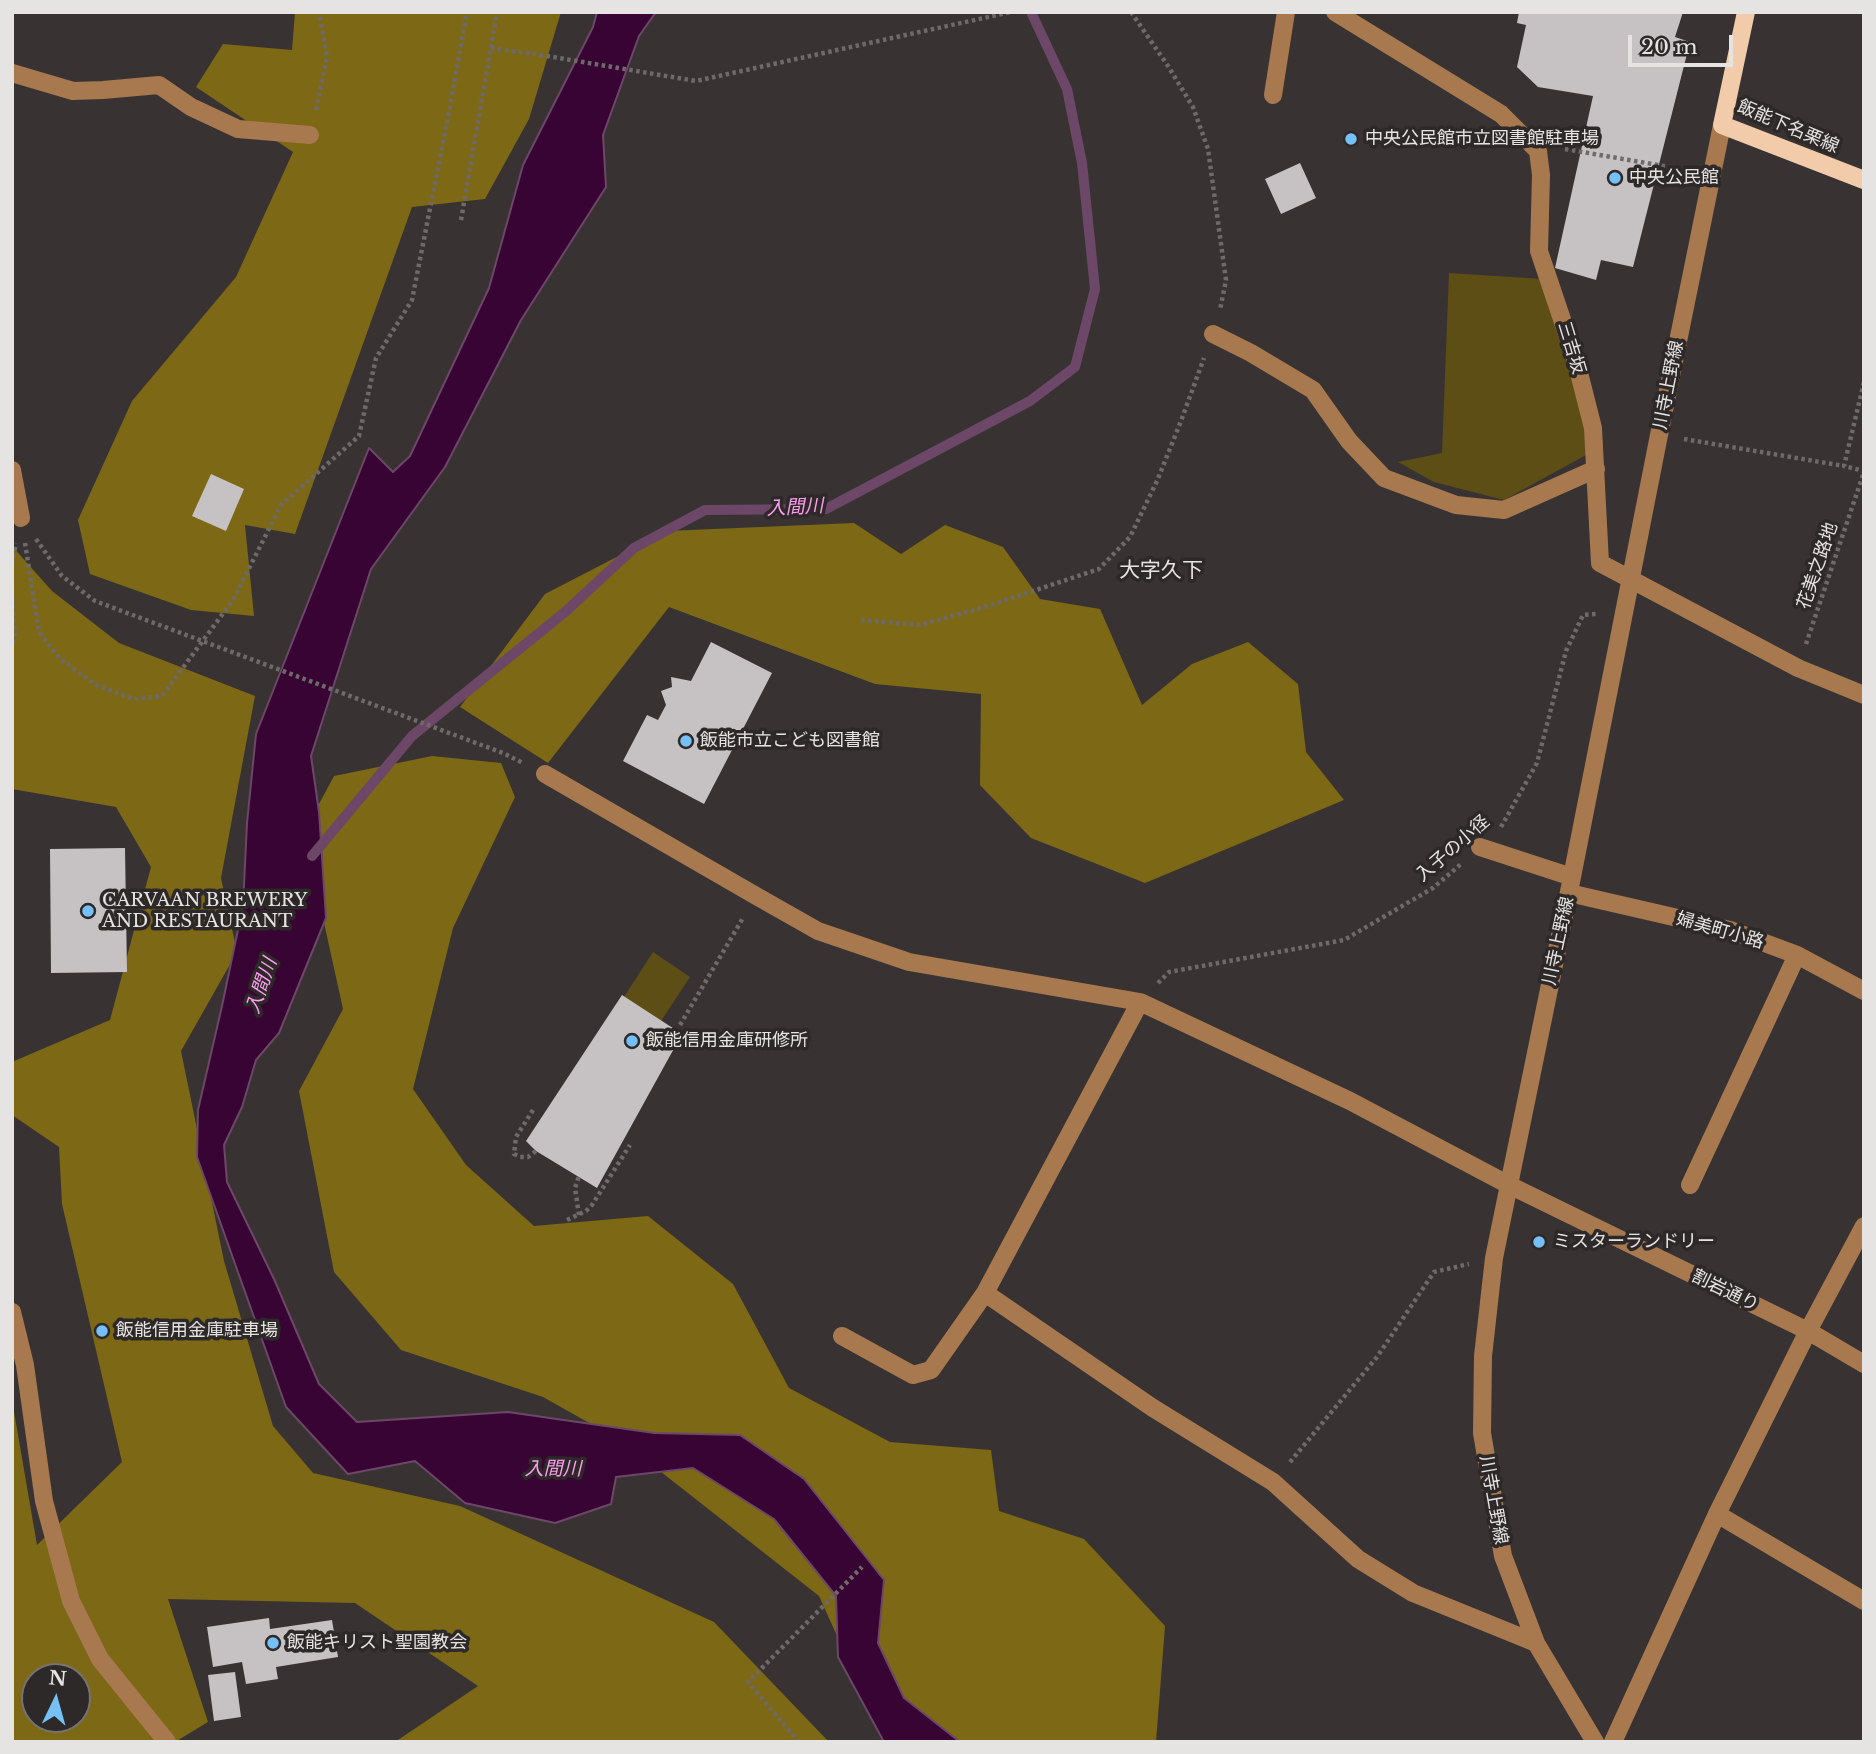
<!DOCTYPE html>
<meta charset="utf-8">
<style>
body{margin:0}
#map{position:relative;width:1876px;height:1754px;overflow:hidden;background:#383332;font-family:"Libre Baskerville",serif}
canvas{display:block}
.frame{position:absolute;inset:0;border:14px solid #e6e3e3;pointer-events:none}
.north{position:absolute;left:21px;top:1663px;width:70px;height:70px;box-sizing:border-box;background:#2e2929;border:2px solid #787373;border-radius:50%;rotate:5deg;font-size:19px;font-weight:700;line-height:28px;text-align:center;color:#e6e3e3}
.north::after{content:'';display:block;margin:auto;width:24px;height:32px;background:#75c0f6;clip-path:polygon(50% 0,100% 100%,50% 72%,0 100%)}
.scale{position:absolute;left:1628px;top:35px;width:105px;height:32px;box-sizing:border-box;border:4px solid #e6e3e3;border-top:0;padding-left:9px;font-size:21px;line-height:24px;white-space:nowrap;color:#e6e3e3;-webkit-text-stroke:5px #2e2929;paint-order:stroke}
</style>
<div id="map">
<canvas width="1876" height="1754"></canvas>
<div class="frame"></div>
<div class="north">N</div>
<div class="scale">20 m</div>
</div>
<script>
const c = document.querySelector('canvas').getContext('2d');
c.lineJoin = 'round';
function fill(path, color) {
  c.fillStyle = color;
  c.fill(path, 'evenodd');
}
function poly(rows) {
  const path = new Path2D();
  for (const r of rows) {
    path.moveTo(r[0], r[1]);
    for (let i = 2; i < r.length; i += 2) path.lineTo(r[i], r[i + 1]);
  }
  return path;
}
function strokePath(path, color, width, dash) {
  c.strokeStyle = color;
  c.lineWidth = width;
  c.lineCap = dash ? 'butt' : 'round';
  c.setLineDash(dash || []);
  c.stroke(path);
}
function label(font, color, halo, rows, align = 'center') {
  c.font = font + ' "Libre Baskerville","Noto Sans JP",serif';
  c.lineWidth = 7;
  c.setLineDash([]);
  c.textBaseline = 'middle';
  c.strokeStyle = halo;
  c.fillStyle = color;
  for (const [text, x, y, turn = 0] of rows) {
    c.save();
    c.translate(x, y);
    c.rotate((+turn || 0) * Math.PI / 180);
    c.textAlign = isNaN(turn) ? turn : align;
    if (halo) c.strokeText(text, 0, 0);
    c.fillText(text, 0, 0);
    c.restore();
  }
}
const green = poly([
 [1449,273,1543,279,1588,435,1586,455,1504,500,1434,482,1398,462,1442,453],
 [653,952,690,977,661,1021,624,997]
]);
const forest = poly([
 [295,12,561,12,529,119,485,199,412,207,295,534,245,525,254,616,191,610,90,574,78,520,132,401,236,277,293,152,196,87,223,44,292,50],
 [854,523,901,554,945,525,1003,547,1040,599,1100,609,1142,705,1192,664,1248,642,1298,684,1306,752,1344,800,1145,883,1031,838,980,785,981,694,875,684,669,607,548,763,460,707,545,594,667,531],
 [12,546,52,591,119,643,255,696,221,878,237,952,181,1051,224,1261,273,1426,313,1473,460,1506,714,1622,829,1742,395,1742,478,1686,355,1603,168,1599,208,1722,175,1742,12,1742,12,1400,37,1545,122,1462,62,1204,59,1147,12,1115,12,1062,110,1020,151,867,116,807,12,789],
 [35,1677,77,1677,77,1719,35,1719],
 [432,756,501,763,515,797,453,928,413,1089,466,1165,534,1226,648,1216,733,1284,789,1388,890,1442,991,1450,999,1511,1084,1539,1165,1626,1156,1742,931,1742,852,1669,819,1596,623,1442,543,1397,401,1350,334,1272,299,1091,343,1009,304,832,334,776]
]);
const water = poly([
 [597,12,656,12,639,36,603,135,606,187,521,320,445,467,371,569,311,756,319,812,326,918,279,1033,256,1060,242,1107,224,1145,227,1182,274,1279,319,1384,357,1422,508,1412,654,1433,740,1435,804,1479,884,1580,878,1643,904,1698,960,1742,884,1742,838,1657,836,1596,774,1519,693,1468,616,1477,611,1504,555,1523,465,1503,415,1461,348,1474,286,1407,197,1157,198,1110,222,1006,243,906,247,823,256,734,369,448,393,472,410,456,489,288,523,165,593,27,597,12]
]);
const stream = poly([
 [312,856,412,736,565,612,634,548,705,510,826,509,1030,401,1075,367,1095,289,1082,163,1067,89,1031,12]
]);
const building = poly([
 [1519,12,1683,12,1675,37,1690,42,1633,267,1601,260,1596,280,1555,268,1593,96,1538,87,1517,67,1526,25,1517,23],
 [1300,163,1316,198,1281,214,1265,179],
 [211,474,244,489,226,531,192,516],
 [711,642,772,673,704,804,623,761,647,715,658,720,666,705,661,691,672,687,671,677,691,681],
 [125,848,127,972,51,973,50,849],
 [622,995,682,1034,597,1188,536,1151,526,1141],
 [269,1618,270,1629,332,1620,338,1657,276,1667,278,1679,246,1684,242,1662,213,1667,207,1627],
 [235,1672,241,1717,214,1721,208,1675]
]);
const path = poly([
 [1131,12,1168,66,1193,107,1208,149,1226,280,1220,310],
 [491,48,541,55,696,81,1011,12],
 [316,110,327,57,319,12],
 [1565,149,1687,170],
 [461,220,497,12],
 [1864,382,1844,466,1864,471],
 [1684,439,1844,466],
 [36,539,62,576,95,601,503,753,523,763],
 [25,543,39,632,59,658,96,685,134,699,162,696,233,600,281,505,359,436,376,358,412,300,449,112,467,12],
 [12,564,16,543],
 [12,591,15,639,12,643],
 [861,620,920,625,988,606,1099,569,1130,537,1157,481,1181,421,1204,358],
 [1806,644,1864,472],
 [1501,827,1537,763,1566,651,1583,615,1597,614],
 [1158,983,1169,972,1344,940,1433,888,1461,864],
 [680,1025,743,918],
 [533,1110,516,1137,514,1154,520,1157,528,1157,536,1151],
 [579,1215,575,1188,579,1176],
 [567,1220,586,1211,592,1205,630,1145],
 [1290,1462,1377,1357,1434,1272,1469,1264],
 [799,1742,748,1682,862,1567]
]);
const minor = poly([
 [1335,12,1501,114,1538,151,1541,175,1539,251,1576,361,1593,428,1600,563,1798,668,1864,695],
 [12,73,73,91,103,90,159,85,191,107,238,129,310,135],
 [1273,95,1286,12],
 [1213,334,1251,353,1313,390,1349,441,1384,478,1456,505,1504,510,1596,469],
 [12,470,21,518],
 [545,774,758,897,818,931,909,962,1140,1002,1350,1101,1509,1185,1808,1331,1864,1364],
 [1480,847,1572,877],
 [1569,893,1730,930,1797,955,1864,991],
 [1690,1185,1797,955],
 [985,1293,1153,1408,1273,1482,1358,1559,1413,1593,1536,1643],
 [12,1312,25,1365,44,1501,71,1601,100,1659,167,1742],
 [842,1336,913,1375,931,1370,985,1293,1140,1002],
 [1717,1514,1864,1601],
 [1595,1742,1536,1643,1503,1556,1482,1433,1483,1356,1494,1258,1572,877,1659,435,1722,125],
 [1613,1742,1717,1514,1808,1331,1864,1226]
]);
const major = poly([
 [1746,12,1722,125,1864,180]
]);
const markers = [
 [1351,139,7,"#75c0f6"],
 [1615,178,7,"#75c0f6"],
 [686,741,7,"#75c0f6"],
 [88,911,7,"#75c0f6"],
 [632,1041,7,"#75c0f6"],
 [1539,1242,7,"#75c0f6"],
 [102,1331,7,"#75c0f6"],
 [273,1643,7,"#75c0f6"]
];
const streetNames = [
 ["飯能下名栗線",1788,127,23],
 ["三吉坂",1571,348,73],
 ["川寺上野線",1669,385,-79],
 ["花美之路地",1818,566,-71],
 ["入子の小径",1453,849,-41],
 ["婦美町小路",1720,931,16],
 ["川寺上野線",1559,941,-78],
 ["割岩通り",1725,1291,26],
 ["川寺上野線",1493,1500,80]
];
const poiNames = [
 ["中央公民館市立図書館駐車場",1365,139],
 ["中央公民館",1629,178],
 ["飯能市立こども図書館",700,741],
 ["CARVAAN BREWERY",102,901],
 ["AND RESTAURANT",102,922],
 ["飯能信用金庫研修所",646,1041],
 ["ミスターランドリー",1553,1242],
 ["飯能信用金庫駐車場",116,1331],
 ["飯能キリスト聖園教会",287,1643]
];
const waterNames = [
 ["入間川",795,508,-3],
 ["入間川",262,986,-71],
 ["入間川",553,1470]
];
const quarterNames = [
 ["大字久下",1161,571]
];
fill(green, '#5d4e15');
fill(forest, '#7d6815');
fill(water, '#380433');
strokePath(water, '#6c4768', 2);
strokePath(stream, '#6c4768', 10);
fill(building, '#c6c1c2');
strokePath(path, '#6e6a69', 4.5, [3.5, 3.5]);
strokePath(minor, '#a8794e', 18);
strokePath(major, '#f2ccaa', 18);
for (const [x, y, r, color] of markers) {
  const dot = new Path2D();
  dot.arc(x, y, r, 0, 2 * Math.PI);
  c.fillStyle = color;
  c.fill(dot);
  strokePath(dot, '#2e2929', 2.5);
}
label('18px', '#e6e3e3', '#2e2929', streetNames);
label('18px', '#e6e3e3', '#2e2929', poiNames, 'left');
label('italic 19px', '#fd9cef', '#2e2929', waterNames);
label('21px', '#e6e3e3', '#2e2929', quarterNames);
</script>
